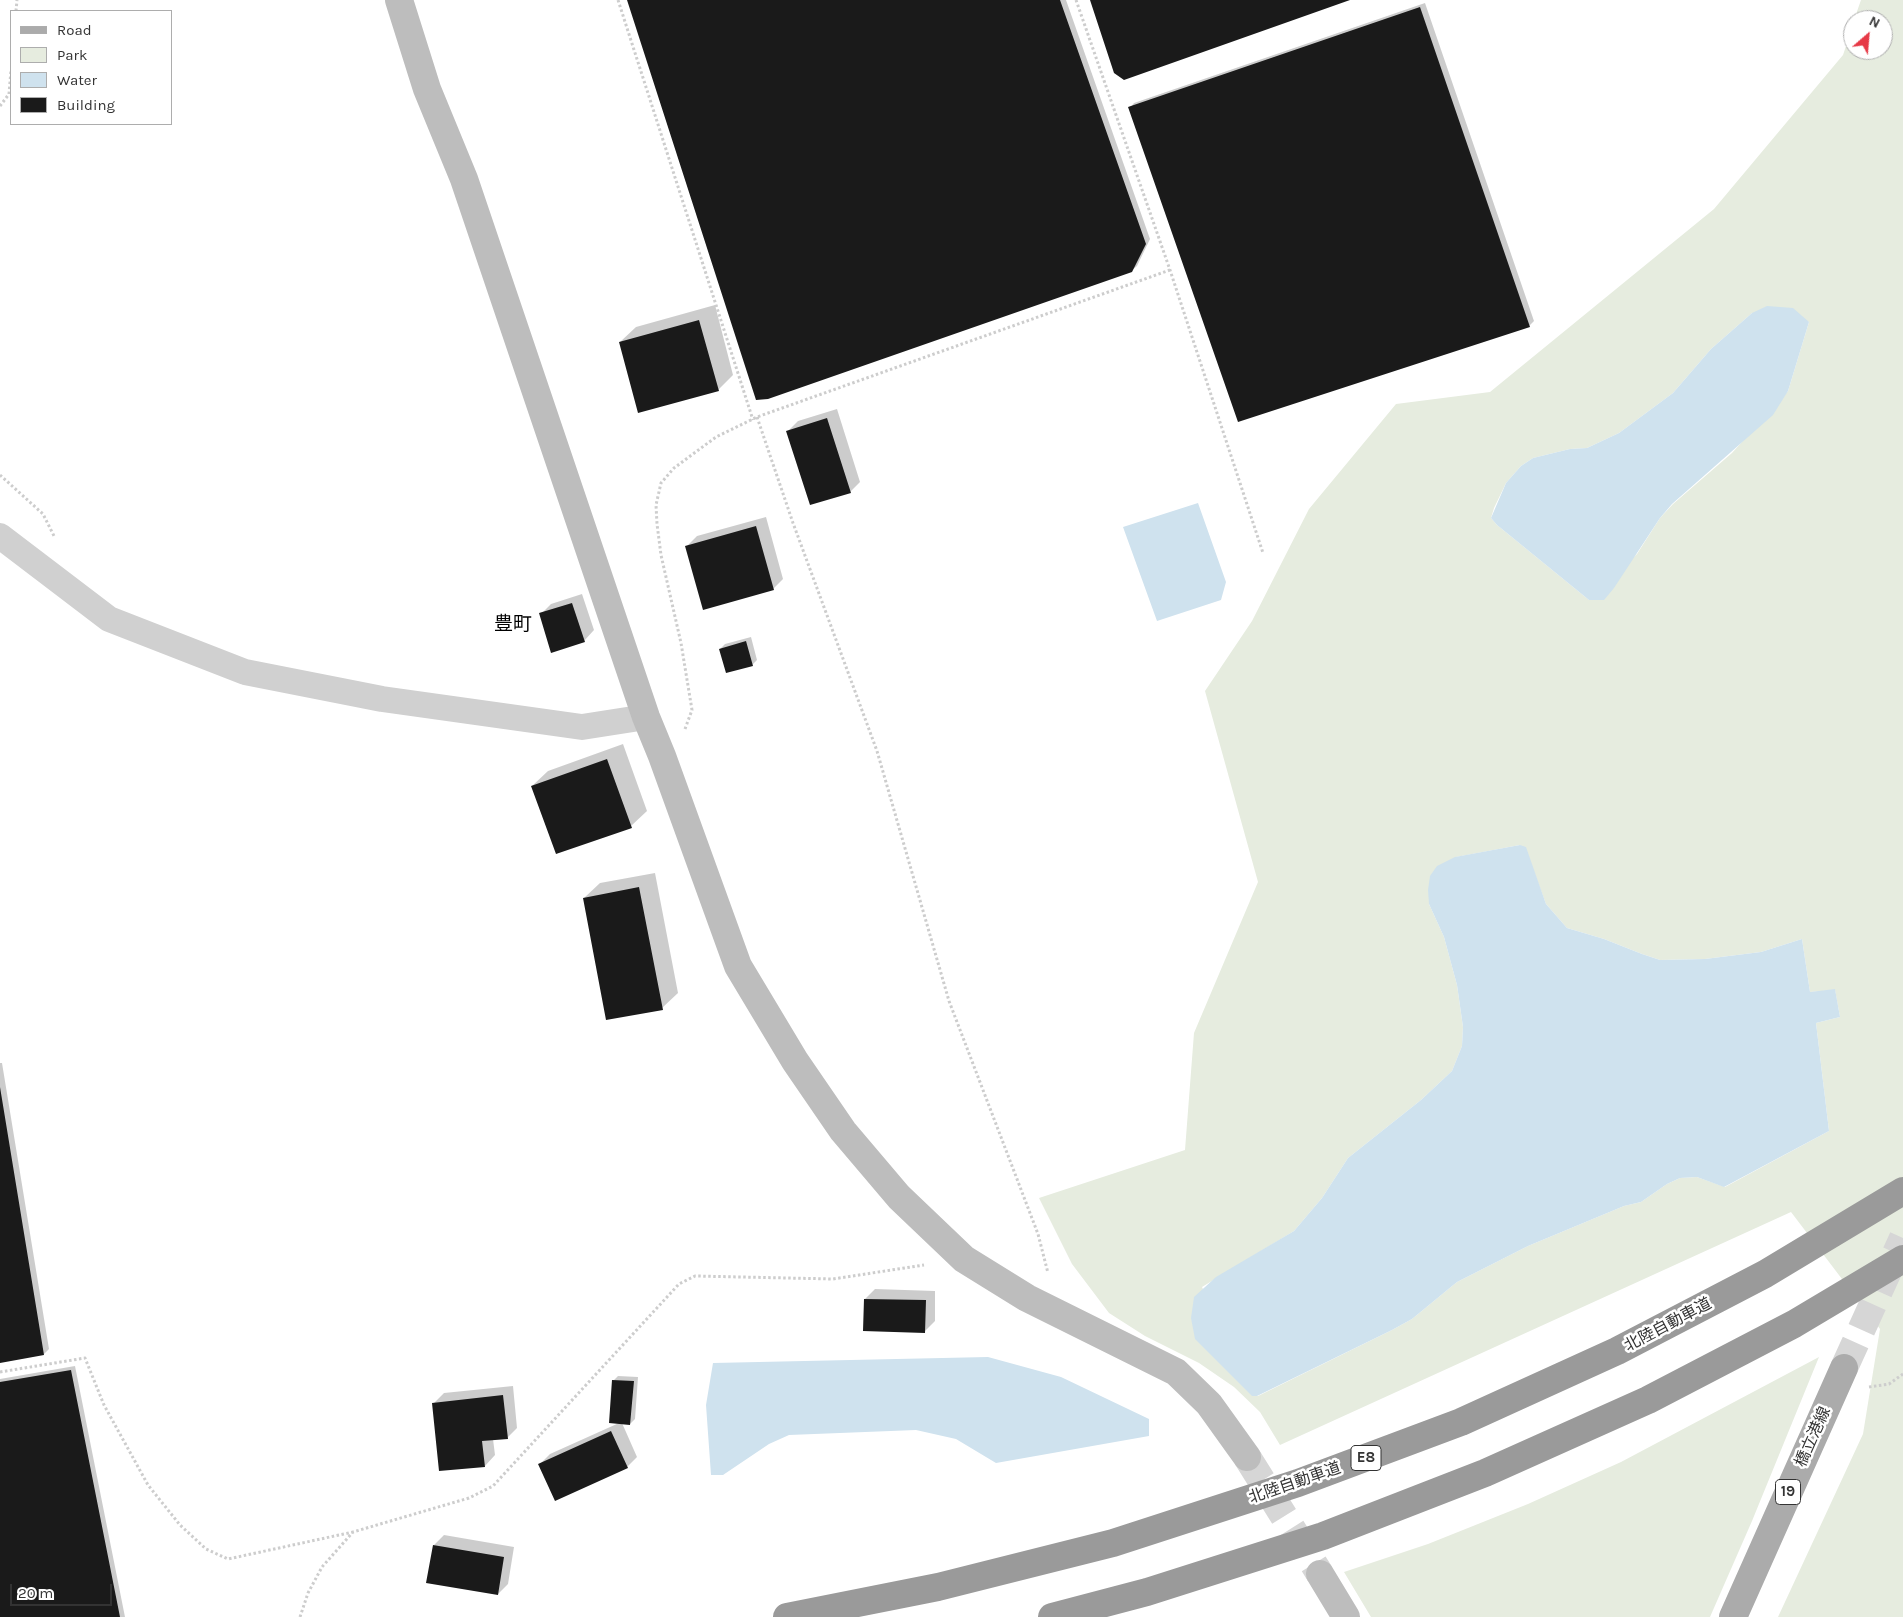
<!DOCTYPE html>
<meta charset="utf-8">
<style>
body{margin:0}
#map{position:relative;width:1903px;height:1617px;overflow:hidden;background:#fff;font-family:Karla,sans-serif}
canvas{display:block}
.legend{position:absolute;left:10px;top:10px;width:162px;height:115px;box-sizing:border-box;background:#fff;border:1px solid #adadad;margin:0;padding:6px 9px;list-style:none;font-size:15px;color:#333}
.legend li{display:flex;align-items:center;gap:10px;height:25px}
.legend b{width:25px;border:1px solid #adadad}
.north{position:absolute;left:1843px;top:10px;width:50px;height:50px;box-sizing:border-box;background:#fff;border:1px solid #adadad;border-radius:50%;rotate:27deg;font-size:14px;font-weight:700;line-height:20px;text-align:center;color:#333}
.north::after{content:'';display:block;margin:auto;width:18px;height:22px;background:#e63946;clip-path:polygon(50% 0,100% 100%,50% 72%,0 100%)}
.scale{position:absolute;left:10px;top:1584px;width:102px;height:22px;box-sizing:border-box;border:2px solid #333;border-top:0;padding-left:6px;font-size:15px;line-height:18px;white-space:nowrap;color:#333;-webkit-text-stroke:4px #fff;paint-order:stroke}
</style>
<div id="map">
<canvas width="1903" height="1617"></canvas>
<ul class="legend">
<li><b style="height:6px;background:#ababab"></b>Road</li>
<li><b style="height:14px;background:#e6ecdf"></b>Park</li>
<li><b style="height:14px;background:#cfe2ee"></b>Water</li>
<li><b style="height:14px;background:#1a1a1a"></b>Building</li>
</ul>
<div class="north">N</div>
<div class="scale">20 m</div>
</div>
<script>
const c = document.querySelector('canvas').getContext('2d');
c.lineJoin = 'round';
function fill(path, color) {
  c.fillStyle = color;
  c.fill(path, 'evenodd');
}
function poly(rows) {
  const path = new Path2D();
  for (const r of rows) {
    path.moveTo(r[0], r[1]);
    for (let i = 2; i < r.length; i += 2) path.lineTo(r[i], r[i + 1]);
  }
  return path;
}
function strokePath(path, color, width, dash) {
  c.strokeStyle = color;
  c.lineWidth = width;
  c.lineCap = dash ? 'butt' : 'round';
  c.setLineDash(dash || []);
  c.stroke(path);
}
function label(font, color, halo, rows, align = 'center') {
  c.font = font + ' Karla,"Noto Sans JP",sans-serif';
  c.lineWidth = 5;
  c.setLineDash([]);
  c.textBaseline = 'middle';
  c.strokeStyle = halo;
  c.fillStyle = color;
  for (const [text, x, y, turn = 0] of rows) {
    c.save();
    c.translate(x, y);
    c.rotate((+turn || 0) * Math.PI / 180);
    c.textAlign = isNaN(turn) ? turn : align;
    if (halo) c.strokeText(text, 0, 0);
    c.fillText(text, 0, 0);
    c.restore();
  }
}
const green = poly([
 [1861,0,1903,0,1903,1617,1778,1617,1863,1434,1880,1329,1791,1212,1280,1445,1260,1412,1234,1387,1199,1363,1145,1336,1109,1313,1072,1264,1039,1198,1185,1150,1194,1033,1258,882,1205,691,1252,621,1309,509,1396,404,1490,392,1714,209,1843,55,1853,25,1853,50,1883,50,1883,20,1854,20],
 [1752,313,1809,322,1788,391,1732,453,1673,504,1660,518,1637,554,1589,600,1497,525,1491,518,1494,508,1506,483,1521,466,1533,458,1570,449,1587,448,1619,433,1673,393,1711,349],
 [1520,845,1527,853,1546,904,1567,928,1604,939,1642,954,1660,960,1705,959,1761,952,1802,939,1810,992,1835,990,1840,1017,1816,1023,1829,1131,1725,1187,1697,1177,1680,1178,1667,1184,1641,1202,1624,1206,1528,1246,1457,1282,1412,1319,1392,1330,1258,1396,1252,1395,1202,1287,1294,1231,1322,1198,1348,1158,1421,1100,1452,1071,1462,1046,1463,1027,1457,985,1444,937,1429,904,1456,857],
 [1819,1357,1752,1521,1710,1617,1371,1617,1344,1572,1428,1544,1528,1504,1621,1462]
]);
const water = poly([
 [1767,306,1793,308,1809,322,1788,391,1773,415,1672,504,1660,518,1614,588,1604,600,1589,600,1497,525,1491,518,1506,483,1521,466,1533,458,1570,449,1587,448,1619,433,1673,393,1711,349,1752,313],
 [1198,503,1226,582,1221,600,1157,621,1123,527],
 [1520,845,1526,847,1546,904,1567,928,1604,939,1642,954,1660,960,1705,959,1761,952,1802,939,1810,992,1835,989,1840,1017,1816,1023,1829,1131,1724,1187,1697,1177,1680,1178,1667,1184,1641,1202,1624,1206,1528,1246,1457,1282,1412,1319,1392,1330,1257,1396,1252,1396,1195,1339,1191,1318,1194,1297,1216,1277,1294,1231,1322,1198,1348,1158,1421,1100,1452,1071,1462,1046,1463,1027,1457,985,1444,937,1429,904,1428,890,1430,876,1437,866,1455,857],
 [988,1357,1061,1377,1149,1419,1149,1436,996,1463,956,1439,916,1430,789,1435,769,1444,723,1475,711,1475,706,1405,713,1363]
]);
const shadow = poly([
 [628,0,1066,0,1150,239,1137,266,1131,271],
 [1425,3,1534,321,1529,326,1130,108,1134,103],
 [715,305,733,375,718,390,620,342,636,327],
 [837,409,860,482,850,492,788,431,798,421],
 [766,517,783,579,773,589,687,546,697,536],
 [582,594,594,630,584,641,541,614,551,604],
 [751,637,757,660,752,665,720,649,725,644],
 [623,744,647,811,631,826,532,786,548,771],
 [655,873,678,993,662,1008,584,898,600,883],
 [0,1063,2,1063,49,1349,44,1354,0,1362],
 [875,1289,935,1291,935,1321,924,1332,865,1299],
 [75,1366,125,1617,0,1617,0,1379],
 [618,1376,638,1377,635,1419,630,1424,622,1423,637,1457,627,1467,540,1464,550,1454,619,1423,613,1381],
 [513,1386,517,1428,507,1438,493,1439,495,1455,485,1466,434,1403,444,1393],
 [444,1535,514,1547,508,1584,498,1594,434,1545]
]);
const building = poly([
 [627,0,1060,0,1146,244,1132,272,768,399,756,400],
 [1090,0,1350,0,1124,80,1114,73],
 [1420,7,1530,327,1238,422,1128,107],
 [699,320,719,391,638,413,619,342],
 [827,418,851,493,810,505,786,431],
 [756,526,774,590,703,610,685,546],
 [572,603,585,642,551,653,539,613],
 [746,641,753,666,726,673,719,649],
 [607,759,632,828,556,854,531,786],
 [639,887,663,1010,606,1020,583,898],
 [0,1087,44,1355,0,1363],
 [864,1299,926,1300,925,1333,863,1331],
 [71,1370,120,1617,0,1617,0,1382],
 [612,1380,634,1381,630,1425,609,1423],
 [503,1395,508,1439,482,1441,485,1467,439,1471,432,1403],
 [611,1431,628,1468,555,1501,538,1464],
 [433,1545,504,1557,498,1595,426,1583]
]);
const secondaryTunnel = poly([
 [1247,1457,1320,1574]
]);
const primaryTunnel = poly([
 [1844,1368,1903,1238]
]);
const path = poly([
 [618,0,753,420],
 [1076,0,1170,270,1263,553],
 [16,11,17,0],
 [0,106,9,94,11,70],
 [757,417,793,523,877,751,949,1001,1038,1234,1048,1273],
 [0,475,43,514,55,538],
 [685,729,692,710,681,643,661,555,657,524,656,505,661,483,674,468,716,437,757,417,1170,270],
 [0,1372,85,1358,104,1405,148,1485,180,1525,206,1549,228,1559,353,1532],
 [1869,1387,1889,1384,1903,1374],
 [300,1617,308,1593,322,1567,353,1532,469,1498,493,1486,679,1284,695,1276,833,1279,924,1265]
]);
const street = poly([
 [0,536,109,619,245,672,382,699,582,727,646,717]
]);
const secondary = poly([
 [399,0,427,89,464,179,646,717,662,756,738,966,795,1061,843,1131,899,1197,964,1259,1027,1298,1176,1372,1209,1404,1247,1457],
 [1320,1574,1346,1617]
]);
const primary = poly([
 [1733,1617,1844,1368]
]);
const highway = poly([
 [787,1617,938,1587,1113,1543,1298,1483,1461,1422,1617,1351,1765,1274,1903,1191],
 [1052,1617,1147,1592,1323,1536,1485,1473,1648,1400,1794,1324,1903,1259]
]);
const shields = [
 [1366,1458,30],
 [1788,1492,25]
];
const shieldNames = [
 ["E8",1366,1458],
 ["19",1788,1492]
];
const streetNames = [
 ["北陸自動車道",1668,1325,-28],
 ["橋立港線",1813,1437,-66],
 ["北陸自動車道",1295,1483,-19]
];
const quarterNames = [
 ["豊町",513,625]
];
fill(green, '#e6ecdf');
fill(water, '#cfe2ee');
fill(shadow, '#0003');
fill(building, '#1a1a1a');
strokePath(secondaryTunnel, '#d6d6d6', 28, [28, 14]);
strokePath(primaryTunnel, '#d6d6d6', 28, [28, 14]);
strokePath(path, '#cdcdcd', 3, [2.5, 2.5]);
strokePath(street, '#d0d0d0', 26);
strokePath(secondary, '#bdbdbd', 28);
strokePath(primary, '#ababab', 28);
strokePath(highway, '#9a9a9a', 28);
for (const [x, y, w] of shields) {
  const box = new Path2D();
  box.roundRect(x - w / 2, y - 12.5, w, 25, 4);
  c.fillStyle = '#fff';
  c.fill(box);
  strokePath(box, '#333', 1);
}
label('bold 15px', '#333', null, shieldNames);
label('16px', '#333', '#fff', streetNames);
label('19px', '#000', '#fff', quarterNames);
</script>
